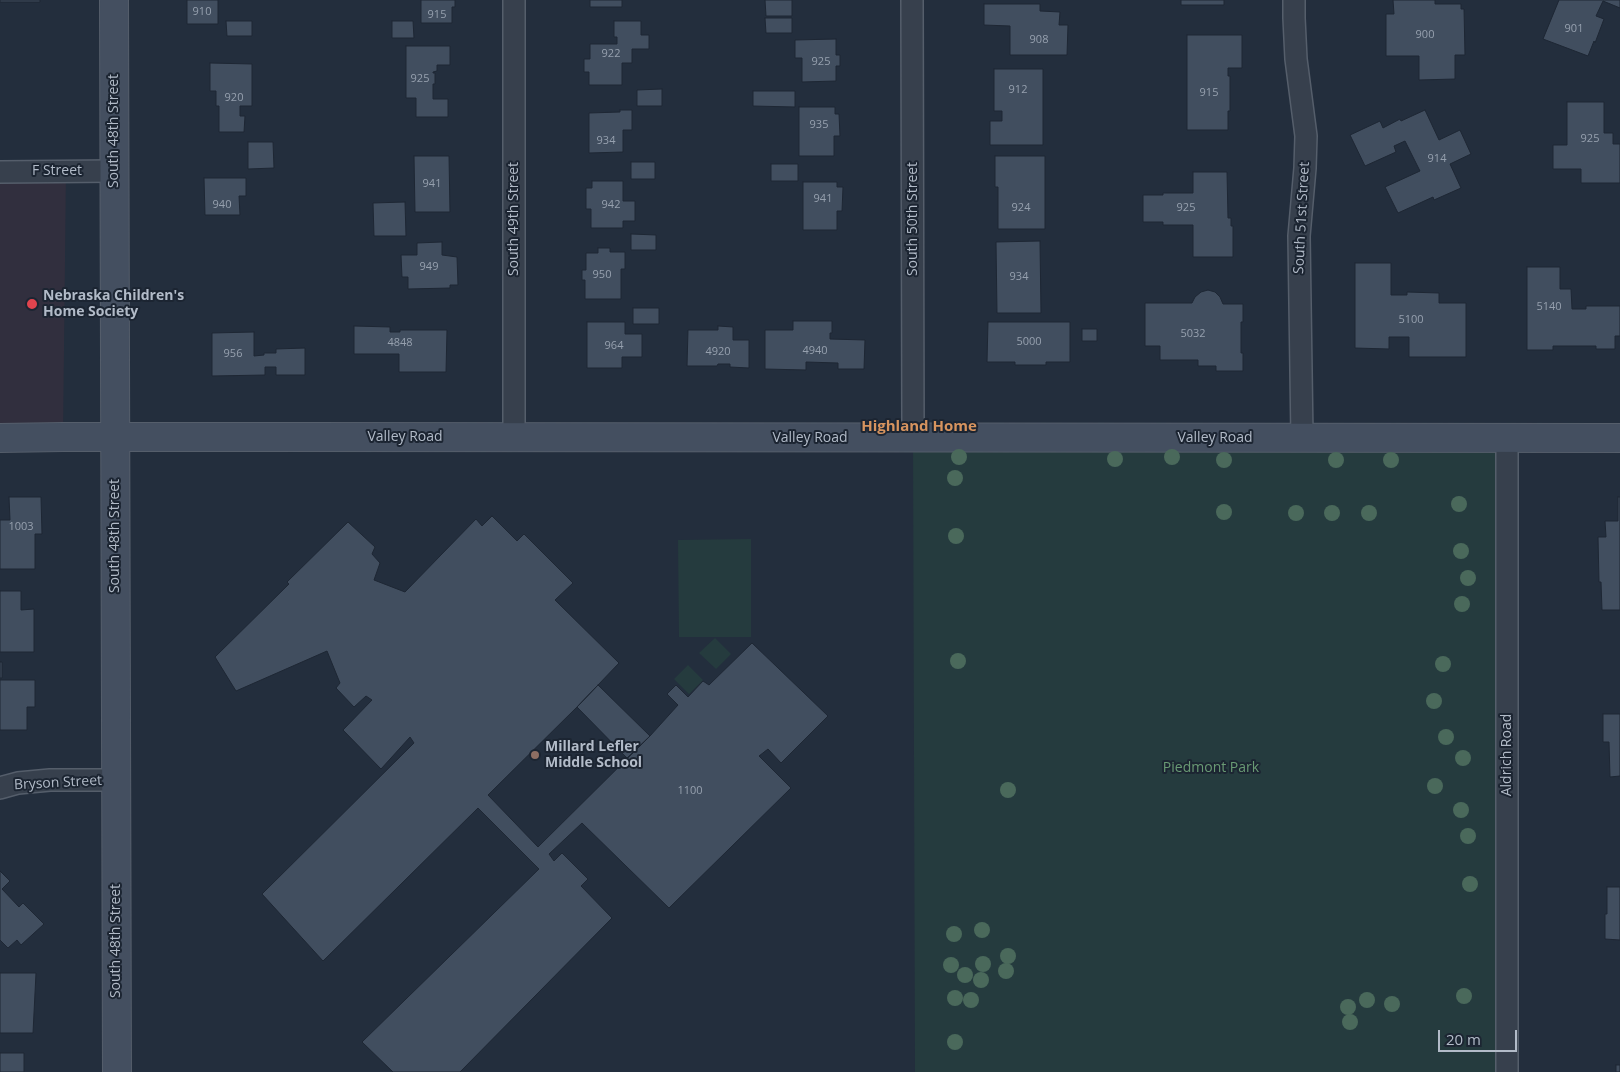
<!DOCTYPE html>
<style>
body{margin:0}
#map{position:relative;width:1620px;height:1072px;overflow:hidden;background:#232e3d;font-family:"Open Sans",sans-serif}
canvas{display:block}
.scale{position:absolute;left:1438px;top:1030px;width:79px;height:22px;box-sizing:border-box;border:2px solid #b2bbc8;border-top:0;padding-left:6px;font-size:15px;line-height:18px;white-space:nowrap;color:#b2bbc8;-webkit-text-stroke:4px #1c2532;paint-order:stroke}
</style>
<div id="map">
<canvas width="1620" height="1072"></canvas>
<div class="scale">20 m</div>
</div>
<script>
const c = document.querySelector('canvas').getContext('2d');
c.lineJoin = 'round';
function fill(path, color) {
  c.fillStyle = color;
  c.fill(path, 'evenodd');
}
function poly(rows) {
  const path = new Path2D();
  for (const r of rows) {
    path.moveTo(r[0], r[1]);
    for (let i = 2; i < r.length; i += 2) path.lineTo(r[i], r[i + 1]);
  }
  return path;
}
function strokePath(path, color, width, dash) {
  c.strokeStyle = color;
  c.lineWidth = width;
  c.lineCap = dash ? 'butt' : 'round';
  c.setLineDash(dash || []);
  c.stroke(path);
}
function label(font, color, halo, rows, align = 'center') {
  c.font = font + ' "Open Sans",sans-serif';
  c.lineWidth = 4;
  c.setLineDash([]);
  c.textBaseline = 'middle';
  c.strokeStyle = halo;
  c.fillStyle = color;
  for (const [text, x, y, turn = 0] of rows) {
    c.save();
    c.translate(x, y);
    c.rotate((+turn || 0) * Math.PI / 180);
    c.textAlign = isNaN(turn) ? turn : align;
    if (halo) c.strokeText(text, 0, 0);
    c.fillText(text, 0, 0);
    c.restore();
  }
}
const medical = poly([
 [66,171,63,437,0,438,0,172]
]);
const green = poly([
 [913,438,1507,438,1507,1072,915,1072],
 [751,539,751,637,679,637,678,540],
 [715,638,731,654,716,669,699,653],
 [688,665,703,680,689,694,674,679]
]);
const building = poly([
 [0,0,40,0,40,2,0,2,0,0],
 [187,0,218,0,218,24,187,24,187,0],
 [421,0,455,0,455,7,452,7,452,23,421,23,421,0],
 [590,0,622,0,622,7,590,7,590,0],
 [765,0,792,0,792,16,766,16,765,0],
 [1181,0,1224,0,1224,5,1181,5,1181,0],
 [1393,0,1435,0,1435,4,1461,4,1461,9,1464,9,1465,55,1455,55,1455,79,1419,80,1419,56,1386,56,1386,14,1394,14,1393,0],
 [1559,0,1620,0,1620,8,1603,1,1596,16,1604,19,1595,43,1594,41,1588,56,1543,39,1559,0],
 [984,4,1040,4,1040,11,1060,12,1059,25,1068,25,1067,55,1010,55,1010,26,984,25,984,4],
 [765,18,792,18,792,33,766,33,765,18],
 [226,21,252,21,252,36,227,36,226,21],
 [392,21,413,21,414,38,392,38,392,21],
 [614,21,641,21,641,35,649,35,649,49,632,49,632,63,622,63,622,85,589,85,589,72,584,72,584,59,590,59,590,44,617,44,617,37,614,37,614,21],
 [1187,35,1242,35,1242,68,1228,68,1228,76,1230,76,1230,111,1228,111,1228,130,1187,130,1187,35],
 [836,39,836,55,840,55,840,66,836,66,836,81,802,82,802,58,795,58,795,40,836,39],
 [406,46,450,46,450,65,437,65,437,71,433,72,433,73,435,73,435,84,433,84,433,99,448,99,448,117,416,117,416,98,406,98,406,46],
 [210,63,252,64,252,106,240,106,240,116,245,116,244,132,219,132,219,106,216,106,216,91,210,91,210,63],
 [994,69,1043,69,1043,145,990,145,990,121,1002,121,1002,111,994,111,994,69],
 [662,89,662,106,637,106,637,90,662,89],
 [753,91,795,91,795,107,753,106,753,91],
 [1567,102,1604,102,1604,133,1613,133,1613,144,1620,144,1620,183,1581,183,1581,169,1553,169,1553,145,1567,145,1567,102],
 [799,107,835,107,835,114,839,114,840,136,834,136,834,156,799,156,799,107],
 [620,110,632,110,632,130,623,130,623,152,589,153,589,113,620,112,620,110],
 [1425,110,1439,140,1460,130,1471,154,1450,164,1461,188,1434,200,1433,197,1398,213,1385,187,1420,171,1405,141,1394,146,1396,152,1365,166,1350,135,1380,121,1383,128,1400,119,1401,121,1425,110],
 [248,142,273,142,274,168,248,169,248,142],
 [414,156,449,156,450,212,415,212,414,156],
 [995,156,1045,156,1045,229,998,229,998,187,995,187,995,156],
 [631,162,655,162,655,179,631,179,631,162],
 [771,164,798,164,798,181,771,181,771,164],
 [1193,172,1227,172,1228,218,1231,218,1231,226,1233,226,1233,257,1193,257,1193,225,1163,225,1163,222,1143,222,1143,195,1163,195,1163,193,1193,193,1193,172],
 [204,178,246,178,246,196,239,196,240,215,205,215,204,178],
 [592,181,623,181,623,201,635,201,635,221,623,221,623,228,591,228,591,209,586,209,586,188,592,188,592,181],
 [803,182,837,182,837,187,843,187,842,211,837,211,837,230,803,230,803,182],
 [405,202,406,236,374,236,373,203,405,202],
 [631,234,656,235,656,250,631,250,631,234],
 [1040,241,1041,313,997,313,996,242,1040,241],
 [442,242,442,255,457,257,458,285,450,285,450,288,408,289,408,277,402,277,401,255,417,255,417,243,442,242],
 [598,248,610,248,610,252,625,252,625,269,621,269,621,299,585,299,585,280,582,280,582,270,586,270,586,253,598,253,598,248],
 [1355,263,1391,263,1391,295,1407,295,1407,292,1439,293,1439,303,1466,303,1466,357,1409,357,1409,337,1389,337,1389,349,1355,348,1355,263],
 [1527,267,1560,267,1560,289,1571,289,1572,309,1586,309,1586,306,1620,306,1620,336,1615,336,1615,349,1596,349,1596,346,1553,346,1553,350,1527,350,1527,267],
 [1208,290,1215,292,1220,297,1223,304,1243,304,1243,322,1241,322,1241,353,1243,353,1243,371,1216,371,1216,366,1198,366,1198,360,1160,360,1160,346,1145,346,1145,303,1192,303,1195,297,1201,292,1208,290],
 [633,308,659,308,659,324,633,324,633,308],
 [793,321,832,321,832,333,830,333,830,339,865,340,864,369,838,369,838,363,806,362,806,370,765,369,765,330,793,330,793,321],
 [587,322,625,322,625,334,642,334,642,357,622,357,622,368,587,368,587,322],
 [988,322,1070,322,1070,362,1046,362,1046,365,1015,365,1015,362,987,362,988,322],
 [354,326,390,327,390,332,400,332,400,330,447,330,446,372,399,372,399,354,354,354,354,326],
 [718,326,733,327,733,340,749,340,749,368,730,367,730,364,718,364,717,366,687,366,688,330,718,330,718,326],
 [1082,329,1097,329,1097,341,1082,341,1082,329],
 [254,332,254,356,264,355,264,353,276,353,276,349,305,348,305,375,276,375,276,367,265,367,265,375,212,376,212,333,254,332],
 [9,497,41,497,42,534,35,534,35,569,0,569,0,520,10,520,9,497],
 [1618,497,1620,497,1620,610,1602,610,1601,582,1599,582,1598,537,1606,537,1605,521,1618,521,1618,497],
 [492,516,517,541,524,534,573,583,555,600,619,663,577,707,488,795,538,847,650,736,678,705,667,694,676,685,688,697,703,681,709,685,752,643,828,716,781,763,768,749,759,756,791,788,669,908,582,823,549,854,554,861,562,853,588,879,581,886,612,918,460,1072,393,1072,362,1042,539,869,478,808,323,961,262,894,414,743,410,737,381,769,343,730,372,700,366,696,354,707,336,688,340,683,327,651,236,691,215,657,289,584,287,582,348,522,375,547,372,554,380,563,374,580,405,592,476,519,482,526,492,516],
 [0,591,21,591,21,610,34,609,34,652,0,652,0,591],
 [0,662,2,662,2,678,0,678,0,662],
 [0,680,35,680,35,707,27,707,27,730,0,730,0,680],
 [598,685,650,736,627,758,577,707,598,685],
 [1603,714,1620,714,1620,776,1610,777,1609,742,1603,742,1603,714],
 [0,871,10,881,2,889,19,907,23,903,44,924,21,945,17,940,8,948,0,940,0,871],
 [1607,887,1620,887,1620,940,1605,939,1605,914,1607,914,1607,887],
 [0,973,36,973,33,1033,0,1033,0,973],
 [0,1053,24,1053,24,1072,0,1072,0,1053],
 [1616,1065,1620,1065,1620,1072,1616,1072,1616,1065]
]);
const street = poly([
 [514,0,514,438],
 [912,0,913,438],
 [1294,0,1294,18,1296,59,1306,136,1305,168,1299,236,1302,438],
 [0,172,114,171],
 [1507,438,1507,1072],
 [0,788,18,783,50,780,116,780]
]);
const secondary = poly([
 [114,0,117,1072],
 [0,438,63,437,284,437,1620,438]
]);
const trees = [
 [959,457],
 [1172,457],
 [1115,459],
 [1224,460],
 [1336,460],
 [1391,460],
 [955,478],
 [1459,504],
 [1224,512],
 [1296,513],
 [1332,513],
 [1369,513],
 [956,536],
 [1461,551],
 [1468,578],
 [1462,604],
 [958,661],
 [1443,664],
 [1434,701],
 [1446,737],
 [1463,758],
 [1435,786],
 [1008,790],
 [1461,810],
 [1468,836],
 [1470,884],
 [982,930],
 [954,934],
 [1008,956],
 [983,964],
 [951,965],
 [1006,971],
 [965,975],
 [981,980],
 [1464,996],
 [955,998],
 [971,1000],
 [1367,1000],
 [1392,1004],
 [1348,1007],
 [1350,1022],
 [955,1042]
];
const markers = [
 [32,304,6,"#e0444e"],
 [535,755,5,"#8d6e63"]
];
const numberNames = [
 ["910",202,12],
 ["915",437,15],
 ["901",1574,29],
 ["900",1425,35],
 ["908",1039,40],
 ["922",611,54],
 ["925",821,62],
 ["925",420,79],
 ["912",1018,90],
 ["915",1209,93],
 ["920",234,98],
 ["935",819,125],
 ["925",1590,139],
 ["934",606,141],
 ["914",1437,159],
 ["941",432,184],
 ["941",823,199],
 ["940",222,205],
 ["942",611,205],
 ["924",1021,208],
 ["925",1186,208],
 ["949",429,267],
 ["950",602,275],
 ["934",1019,277],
 ["5140",1549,307],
 ["5100",1411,320],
 ["5032",1193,334],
 ["5000",1029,342],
 ["4848",400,343],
 ["964",614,346],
 ["4940",815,351],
 ["4920",718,352],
 ["956",233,354],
 ["1003",21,527],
 ["1100",690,791]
];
const streetNames = [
 ["South 48th Street",114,131,-90],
 ["F Street",57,171],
 ["South 51st Street",1302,218,-87],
 ["South 49th Street",514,219,-90],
 ["South 50th Street",913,219,-90],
 ["Valley Road",405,437],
 ["Valley Road",810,438],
 ["Valley Road",1215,438],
 ["South 48th Street",115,536,-90],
 ["Aldrich Road",1507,755,-90],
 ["Bryson Street",58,783,-3],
 ["South 48th Street",116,941,-90]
];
const poiNames = [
 ["Nebraska Children's",43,296],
 ["Home Society",43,312],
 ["Millard Lefler",545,747],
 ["Middle School",545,763]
];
const parkNames = [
 ["Piedmont Park",1211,768]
];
const neighbourhoodNames = [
 ["Highland Home",919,427]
];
fill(medical, '#312f3e');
fill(green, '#253b3e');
fill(building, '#414e5f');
strokePath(building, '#1e2734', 1);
strokePath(street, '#555e6b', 24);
strokePath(secondary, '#555e6b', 30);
strokePath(street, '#37404d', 21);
strokePath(secondary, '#444f60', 28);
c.fillStyle = '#4a695b';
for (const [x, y] of trees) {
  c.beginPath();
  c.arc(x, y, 8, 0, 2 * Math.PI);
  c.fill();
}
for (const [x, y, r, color] of markers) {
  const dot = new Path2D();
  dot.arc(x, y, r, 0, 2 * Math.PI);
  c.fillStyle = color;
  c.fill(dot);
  strokePath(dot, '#1c2532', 2);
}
label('11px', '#96a0ae', null, numberNames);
label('14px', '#b2bbc8', '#1c2532', streetNames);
label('bold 14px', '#b2bbc8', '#1c2532', poiNames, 'left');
label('14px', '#699a74', '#1c2532', parkNames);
label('bold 15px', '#d7945f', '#1c2532', neighbourhoodNames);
</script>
